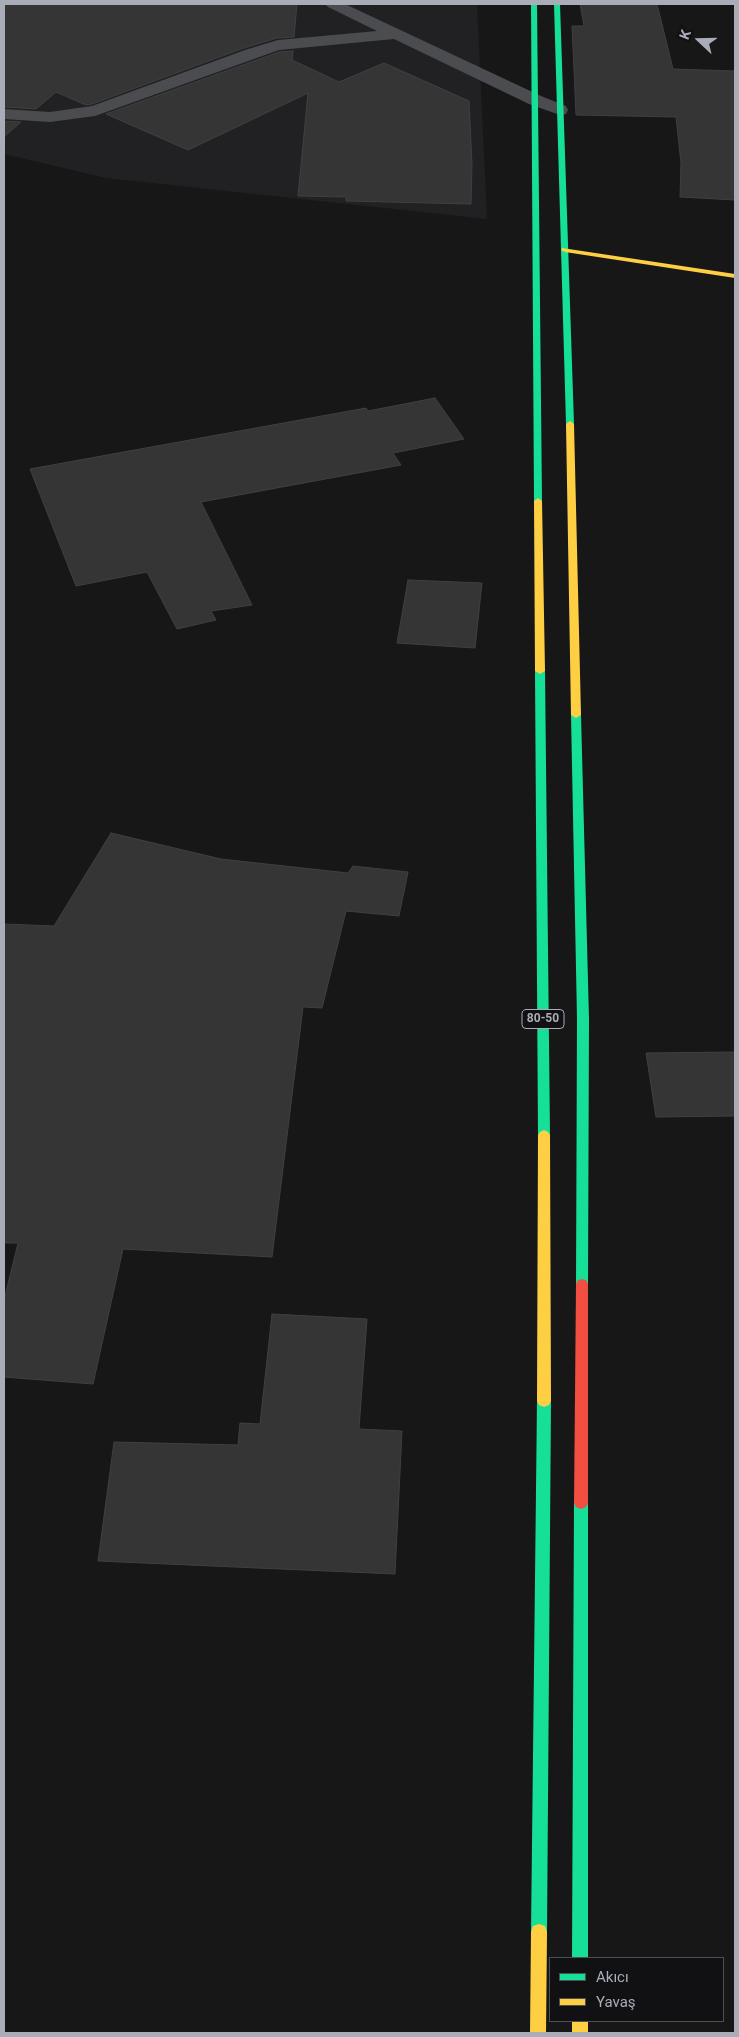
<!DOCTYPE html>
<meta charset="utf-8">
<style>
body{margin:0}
#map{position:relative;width:739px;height:2037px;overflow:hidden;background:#171717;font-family:Roboto,sans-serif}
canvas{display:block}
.frame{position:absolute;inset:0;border:5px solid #a8adb8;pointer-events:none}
.legend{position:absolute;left:549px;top:1957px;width:175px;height:65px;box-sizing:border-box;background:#111113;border:1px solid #4d4f55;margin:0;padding:6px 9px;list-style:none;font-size:15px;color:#a8adb8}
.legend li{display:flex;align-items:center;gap:10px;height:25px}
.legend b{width:25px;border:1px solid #4d4f55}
.north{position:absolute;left:674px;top:15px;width:50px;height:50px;-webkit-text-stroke:4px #111113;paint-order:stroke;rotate:291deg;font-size:14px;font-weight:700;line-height:20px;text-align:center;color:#a8adb8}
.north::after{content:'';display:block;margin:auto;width:18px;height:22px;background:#a8adb8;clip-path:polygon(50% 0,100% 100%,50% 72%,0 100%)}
</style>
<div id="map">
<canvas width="739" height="2037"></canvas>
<div class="frame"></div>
<ul class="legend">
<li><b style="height:6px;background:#16e098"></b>Akıcı</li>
<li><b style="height:6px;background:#ffcf43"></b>Yavaş</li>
</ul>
<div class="north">K</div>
</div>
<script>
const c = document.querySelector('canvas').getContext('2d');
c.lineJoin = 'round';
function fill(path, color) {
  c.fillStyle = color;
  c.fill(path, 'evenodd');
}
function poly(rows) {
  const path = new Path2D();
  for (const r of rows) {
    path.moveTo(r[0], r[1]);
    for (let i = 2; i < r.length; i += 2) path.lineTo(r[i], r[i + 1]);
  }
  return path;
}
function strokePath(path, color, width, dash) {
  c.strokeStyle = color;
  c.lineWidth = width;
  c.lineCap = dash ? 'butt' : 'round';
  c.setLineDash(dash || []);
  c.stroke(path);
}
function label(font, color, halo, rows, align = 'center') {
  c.font = font + ' Roboto,sans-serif';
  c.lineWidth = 4;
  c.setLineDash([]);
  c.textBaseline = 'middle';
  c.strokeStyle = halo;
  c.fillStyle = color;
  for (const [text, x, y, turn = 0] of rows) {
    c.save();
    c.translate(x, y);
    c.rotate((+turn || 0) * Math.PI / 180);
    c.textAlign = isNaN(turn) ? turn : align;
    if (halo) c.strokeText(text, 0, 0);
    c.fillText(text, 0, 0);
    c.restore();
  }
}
const built = poly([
 [4,4,477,4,487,219,106,178,4,154]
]);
const building = poly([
 [4,4,297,4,294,37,277,38,244,48,92,104,86,105,56,92,36,109,4,107,4,4],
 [580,4,657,4,673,69,735,71,735,200,680,197,681,163,676,117,576,115,572,26,584,26,580,4],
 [293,51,292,60,339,82,384,63,469,101,472,165,471,204,346,201,346,197,298,196,308,93,188,150,106,114,279,52,293,51],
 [4,121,21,122,4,137,4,121],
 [435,398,464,439,393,453,401,465,201,502,252,605,211,611,216,620,177,629,147,572,76,586,30,469,366,408,368,411,435,398],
 [408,580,482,583,475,648,397,643,408,580],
 [111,833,221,859,348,873,353,866,408,872,399,916,346,911,322,1008,303,1007,272,1257,123,1249,93,1384,4,1377,4,1300,18,1243,4,1243,4,924,54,926,111,833],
 [735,1052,735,1116,656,1117,646,1053,735,1052],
 [272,1314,367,1319,359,1429,402,1431,395,1574,98,1561,114,1442,238,1445,240,1423,260,1424,272,1314]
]);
const lane = poly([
 [325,4,345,4,541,96,566,106,568,110,566,114,560,115,529,104,394,39,279,50,95,116,50,122,4,119,4,109,50,112,92,106,245,50,278,40,377,31,328,7,325,4]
]);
const fast = poly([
 [531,4,537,4,542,501,538,504,534,501,531,4],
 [554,4,560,4,574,424,570,427,566,424,554,4],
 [540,668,545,671,550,1135,548,1138,544,1140,540,1138,538,1135,535,671,540,668],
 [576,712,581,715,589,1019,588,1284,586,1288,582,1289,578,1288,576,1284,577,1019,571,715,576,712],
 [544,1395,549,1397,551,1401,547,1932,545,1938,539,1940,533,1938,531,1932,537,1401,539,1397,544,1395],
 [581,1497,586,1499,588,1503,588,1958,572,1958,574,1503,576,1499,581,1497]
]);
const slow = poly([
 [562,248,735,274,735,278,565,252,561,250,562,248],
 [570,421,574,424,581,715,576,718,571,715,566,424,570,421],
 [538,498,542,501,545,671,540,674,535,671,534,501,538,498],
 [544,1130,548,1132,550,1135,551,1401,549,1405,544,1407,539,1405,537,1401,538,1135,540,1132,544,1130],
 [539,1924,545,1926,547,1932,546,2033,530,2033,531,1932,533,1926,539,1924],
 [572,2021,588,2021,588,2033,572,2033,572,2021]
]);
const jam = poly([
 [582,1279,586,1280,588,1284,588,1503,586,1507,581,1509,576,1507,574,1503,576,1284,578,1280,582,1279]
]);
const shields = [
 [543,1019,42]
];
const shieldNames = [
 ["80-50",543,1019]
];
fill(built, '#212123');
fill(building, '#353536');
strokePath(building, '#3f4043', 1);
fill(lane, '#4b4c50');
fill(fast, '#16e098');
fill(slow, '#ffcf43');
fill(jam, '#f24e42');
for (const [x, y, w] of shields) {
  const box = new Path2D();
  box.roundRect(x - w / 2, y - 9.5, w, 19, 4);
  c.fillStyle = '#111113';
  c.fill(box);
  strokePath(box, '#a8adb8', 1);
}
label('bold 12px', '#a8adb8', null, shieldNames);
</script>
